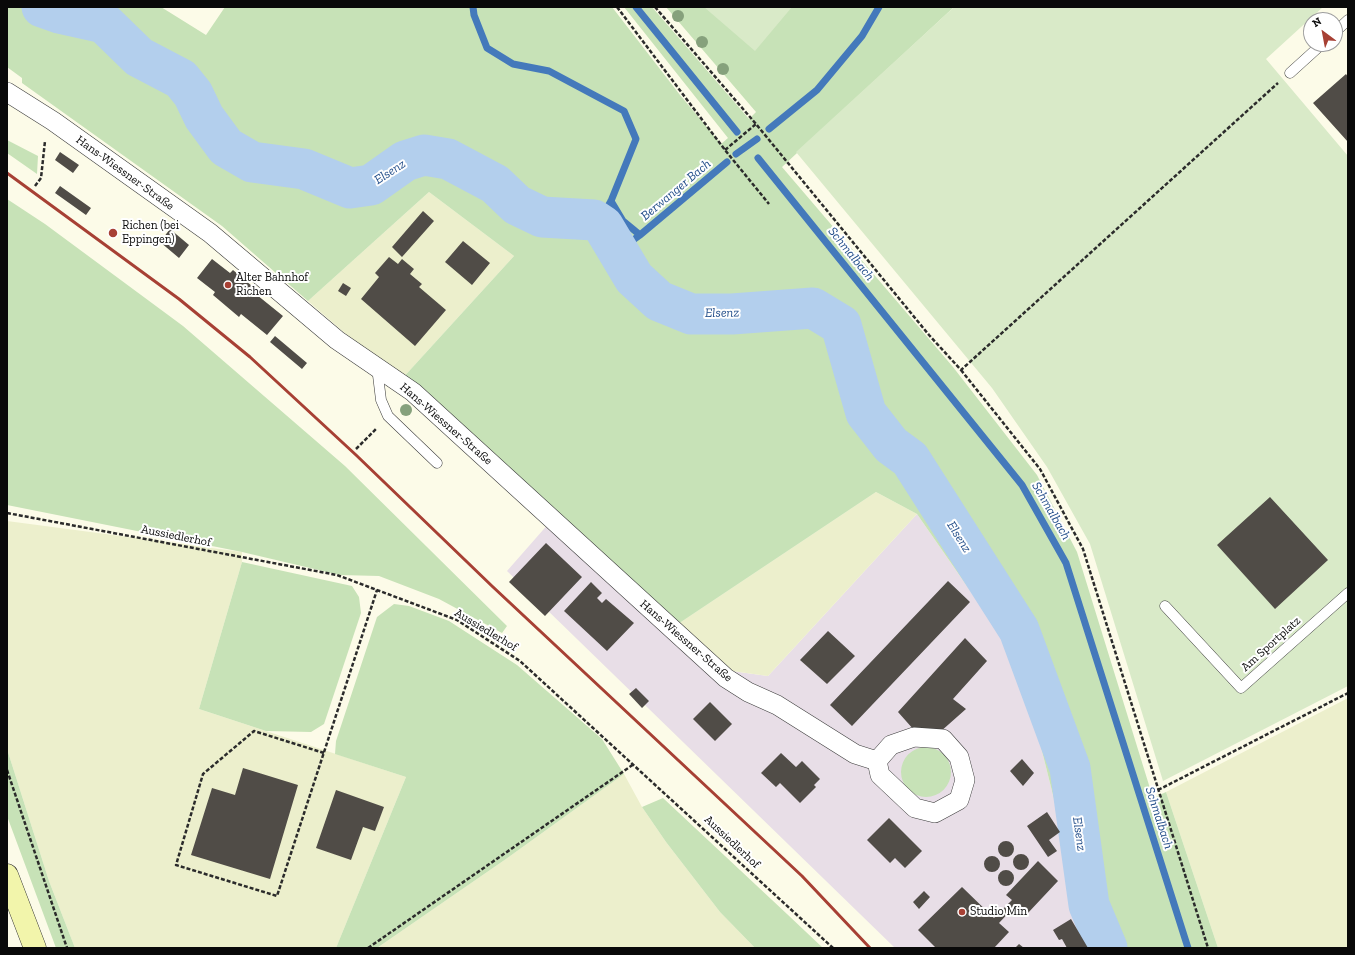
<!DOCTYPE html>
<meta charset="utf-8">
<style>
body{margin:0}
#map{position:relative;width:1355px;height:955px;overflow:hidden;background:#fcfbe8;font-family:"Zilla Slab",serif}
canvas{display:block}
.frame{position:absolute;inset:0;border:8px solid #090909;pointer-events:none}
.north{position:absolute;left:1303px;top:12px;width:40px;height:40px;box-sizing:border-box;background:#fff;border:1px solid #9d9d9d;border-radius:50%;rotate:328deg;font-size:11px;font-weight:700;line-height:16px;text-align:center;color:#090909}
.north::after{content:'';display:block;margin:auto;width:14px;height:18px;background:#a74034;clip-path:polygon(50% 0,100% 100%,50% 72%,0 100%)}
</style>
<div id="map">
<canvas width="1355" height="955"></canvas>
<div class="frame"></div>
<div class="north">N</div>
</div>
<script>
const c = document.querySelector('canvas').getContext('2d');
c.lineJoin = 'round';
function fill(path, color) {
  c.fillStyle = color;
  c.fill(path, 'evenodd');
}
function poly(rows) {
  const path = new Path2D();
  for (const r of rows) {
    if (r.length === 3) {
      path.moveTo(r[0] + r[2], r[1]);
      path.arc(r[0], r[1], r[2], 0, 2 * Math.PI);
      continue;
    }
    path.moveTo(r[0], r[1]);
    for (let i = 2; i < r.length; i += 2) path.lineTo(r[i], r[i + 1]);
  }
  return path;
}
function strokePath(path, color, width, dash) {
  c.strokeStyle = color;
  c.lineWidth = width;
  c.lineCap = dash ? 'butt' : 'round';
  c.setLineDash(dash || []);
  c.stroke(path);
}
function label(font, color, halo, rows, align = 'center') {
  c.font = font + ' "Zilla Slab",serif';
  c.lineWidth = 4;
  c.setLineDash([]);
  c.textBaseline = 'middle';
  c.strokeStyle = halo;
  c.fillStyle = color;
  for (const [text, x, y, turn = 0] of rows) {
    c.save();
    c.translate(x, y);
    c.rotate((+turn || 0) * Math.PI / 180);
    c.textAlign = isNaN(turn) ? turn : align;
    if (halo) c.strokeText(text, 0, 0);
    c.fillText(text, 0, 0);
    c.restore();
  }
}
const industrial = poly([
 [917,514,1003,638,1041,747,1057,811,1176,948,895,948,507,571,550,522,732,671,768,676]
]);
const farmland = poly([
 [429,192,514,256,400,381,308,301],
 [876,492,917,514,768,676,732,671,678,624],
 [7,521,242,552,242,562,199,709,406,777,336,948,75,948,49,881,7,749],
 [1348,698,1348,948,1218,948,1166,792],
 [624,774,642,807,666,842,720,912,755,948,377,948,506,859]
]);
const green = poly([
 [7,7,161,7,206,35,225,7,612,7,680,95,721,144,728,138,624,7,652,7,749,119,756,112,666,7,954,7,782,167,953,367,1037,475,1077,552,1153,798,1166,792,1218,948,1099,948,1057,811,1041,747,1003,638,917,514,876,492,678,624,400,381,514,256,429,192,308,301,222,226,22,83,22,78,7,67],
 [7,140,38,156,37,174,7,153],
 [7,199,45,224,183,326,345,466,507,626,502,633,439,599,379,576,340,575,242,552,7,505],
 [242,562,352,586,359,597,361,613,324,724,311,732,266,731,199,709],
 [394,604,409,606,449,621,517,665,602,739,624,774,506,859,377,948,336,948,406,777,335,754,336,741,377,617],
 [926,772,25],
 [7,749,49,881,75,948,56,948,7,816],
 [663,798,787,914,823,948,755,948,720,912,666,842,642,807]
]);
const pitch = poly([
 [704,7,792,7,755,51],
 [954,7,1323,7,1266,59,1348,156,1348,686,1163,781,1090,544,1047,467,992,388,796,152]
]);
const stream = poly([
 [473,7,474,15,487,48,513,64,549,71,624,111,636,139,611,201,604,213,603,226],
 [636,7,737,132],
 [769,129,817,90,862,36,879,7],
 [736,154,757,139],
 [758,158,1022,485,1066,563,1188,948],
 [611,201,623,221,640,235,727,162],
 [617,252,640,235]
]);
const river = poly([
 [42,7,59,13,104,23,139,57,181,79,193,94,204,117,226,147,252,162,304,169,350,188,371,185,405,161,424,155,448,159,495,184,517,205,542,217,594,220,603,226,634,278,659,301,691,314,732,314,813,308,841,325,866,413,891,445,910,459,1019,630,1070,768,1089,905,1107,948]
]);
const building = poly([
 [1346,74,1348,77,1348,142,1313,103],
 [60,152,79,165,73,173,55,160],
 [60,186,91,208,86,215,55,193],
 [423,211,434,221,402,257,392,247],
 [170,229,189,245,179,258,160,242],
 [463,241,490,263,472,285,445,262],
 [389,257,398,264,402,259,414,269,410,274,422,284,419,287,446,310,415,346,361,299,379,277,375,273],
 [212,259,230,273,233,270,259,292,257,295,283,316,267,335,241,314,239,317,213,295,215,292,197,278],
 [343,283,351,288,346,296,338,291],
 [275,336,307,363,302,369,270,342],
 [1270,497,1328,560,1275,609,1217,545],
 [546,543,582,577,545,616,509,582],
 [948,581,970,602,852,726,830,705],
 [591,582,602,593,597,598,602,603,606,599,634,623,607,651,564,611],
 [828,631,855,656,827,684,800,660],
 [965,638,987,661,953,699,966,709,940,732,914,730,898,712],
 [636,688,649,701,642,708,629,694],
 [710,702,732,724,715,741,693,719],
 [781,753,796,767,802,761,820,779,814,785,816,787,800,803,780,783,776,787,761,773],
 [1022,759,1034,773,1023,786,1010,771],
 [243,768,298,785,270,879,191,855,212,788,235,795],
 [336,790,384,807,375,831,363,827,351,860,316,848],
 [1047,812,1060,832,1049,840,1057,851,1048,857,1027,826],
 [889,818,922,851,905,868,895,858,890,863,867,840],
 [1006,849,8],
 [1021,862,8],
 [992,864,8],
 [1038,861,1058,881,1027,914,1017,904,999,923,1009,932,994,948,936,948,918,930,962,887,994,918,1012,900,1006,895],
 [1006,878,8],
 [924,891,930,897,919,909,913,902],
 [1071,919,1088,948,1067,948,1062,939,1059,940,1053,930],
 [1019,944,1024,948,1015,948]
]);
const path = poly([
 [617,7,725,150,769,204],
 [655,7,756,124,929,335,961,370,1278,83],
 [725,150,756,124],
 [35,186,41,178,45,141],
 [961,370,1040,469,1083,549,1208,948],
 [356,449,377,428],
 [7,513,337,575,457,620,520,661,833,948],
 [324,753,254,731,203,774,176,865,277,896,377,590],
 [7,770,67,948],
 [1158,790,1348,693],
 [368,948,634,764]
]);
const lane = poly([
 [1335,32,1348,20],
 [1290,73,1322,44],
 [377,367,381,400,388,416,437,463],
 [1165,606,1241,688,1348,593]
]);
const street = poly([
 [7,92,53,121,210,233,337,340,413,392,726,678,748,692,777,705,855,754,877,761],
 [914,737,943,739,959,757,965,780,959,800,935,813,915,808,880,775,877,761,891,745,914,737]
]);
const secondary = poly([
 [7,875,35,948]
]);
const rail = poly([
 [7,173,179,299,250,357,356,455,493,587,802,876,870,948]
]);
const trees = [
 [678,16],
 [702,42],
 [723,69],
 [406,410]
];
const markers = [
 [113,233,5,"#a74034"],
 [228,285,4,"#a74034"],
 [962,912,4,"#a74034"]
];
const streetNames = [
 ["Hans-Wiessner-Straße",125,173,36],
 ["Hans-Wiessner-Straße",446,424,41],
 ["Aussiedlerhof",176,536,11],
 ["Aussiedlerhof",486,630,31],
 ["Hans-Wiessner-Straße",686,641,41],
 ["Am Sportplatz",1271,644,-42],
 ["Aussiedlerhof",732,842,43]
];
const poiNames = [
 ["Richen (bei",122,226],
 ["Eppingen)",122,240],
 ["Alter Bahnhof",236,278],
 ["Richen",236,292],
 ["Studio Min",970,912]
];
const waterNames = [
 ["Elsenz",390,172,-33],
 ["Berwanger Bach",676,190,-40],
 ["Schmalbach",851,254,51],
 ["Elsenz",722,313,-1],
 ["Schmalbach",1051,511,60],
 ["Elsenz",959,537,58],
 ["Schmalbach",1159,818,72],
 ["Elsenz",1079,834,82]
];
fill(industrial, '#e8dee7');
fill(farmland, '#ecefcc');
fill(green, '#c7e2b7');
fill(pitch, '#d9eac8');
strokePath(stream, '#4479bb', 7);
strokePath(river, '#b3cfed', 41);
fill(building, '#504c47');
strokePath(lane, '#3c3c3c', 11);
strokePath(street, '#3c3c3c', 20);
strokePath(secondary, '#2b2b2b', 23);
strokePath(path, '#2b2b2b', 2.5, [4, 2]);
strokePath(lane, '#fff', 10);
strokePath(street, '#fff', 19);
strokePath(secondary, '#f2f5ab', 22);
strokePath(rail, '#a74034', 3);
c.fillStyle = '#86a17c';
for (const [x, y] of trees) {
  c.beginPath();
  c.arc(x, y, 6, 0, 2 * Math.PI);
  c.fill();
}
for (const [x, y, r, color] of markers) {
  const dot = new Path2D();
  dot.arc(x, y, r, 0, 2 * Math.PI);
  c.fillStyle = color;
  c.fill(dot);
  strokePath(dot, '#fff', 1.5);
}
label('12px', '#090909', '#fff', streetNames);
label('12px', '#090909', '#fff', poiNames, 'left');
label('italic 13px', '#234e8a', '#fff', waterNames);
</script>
